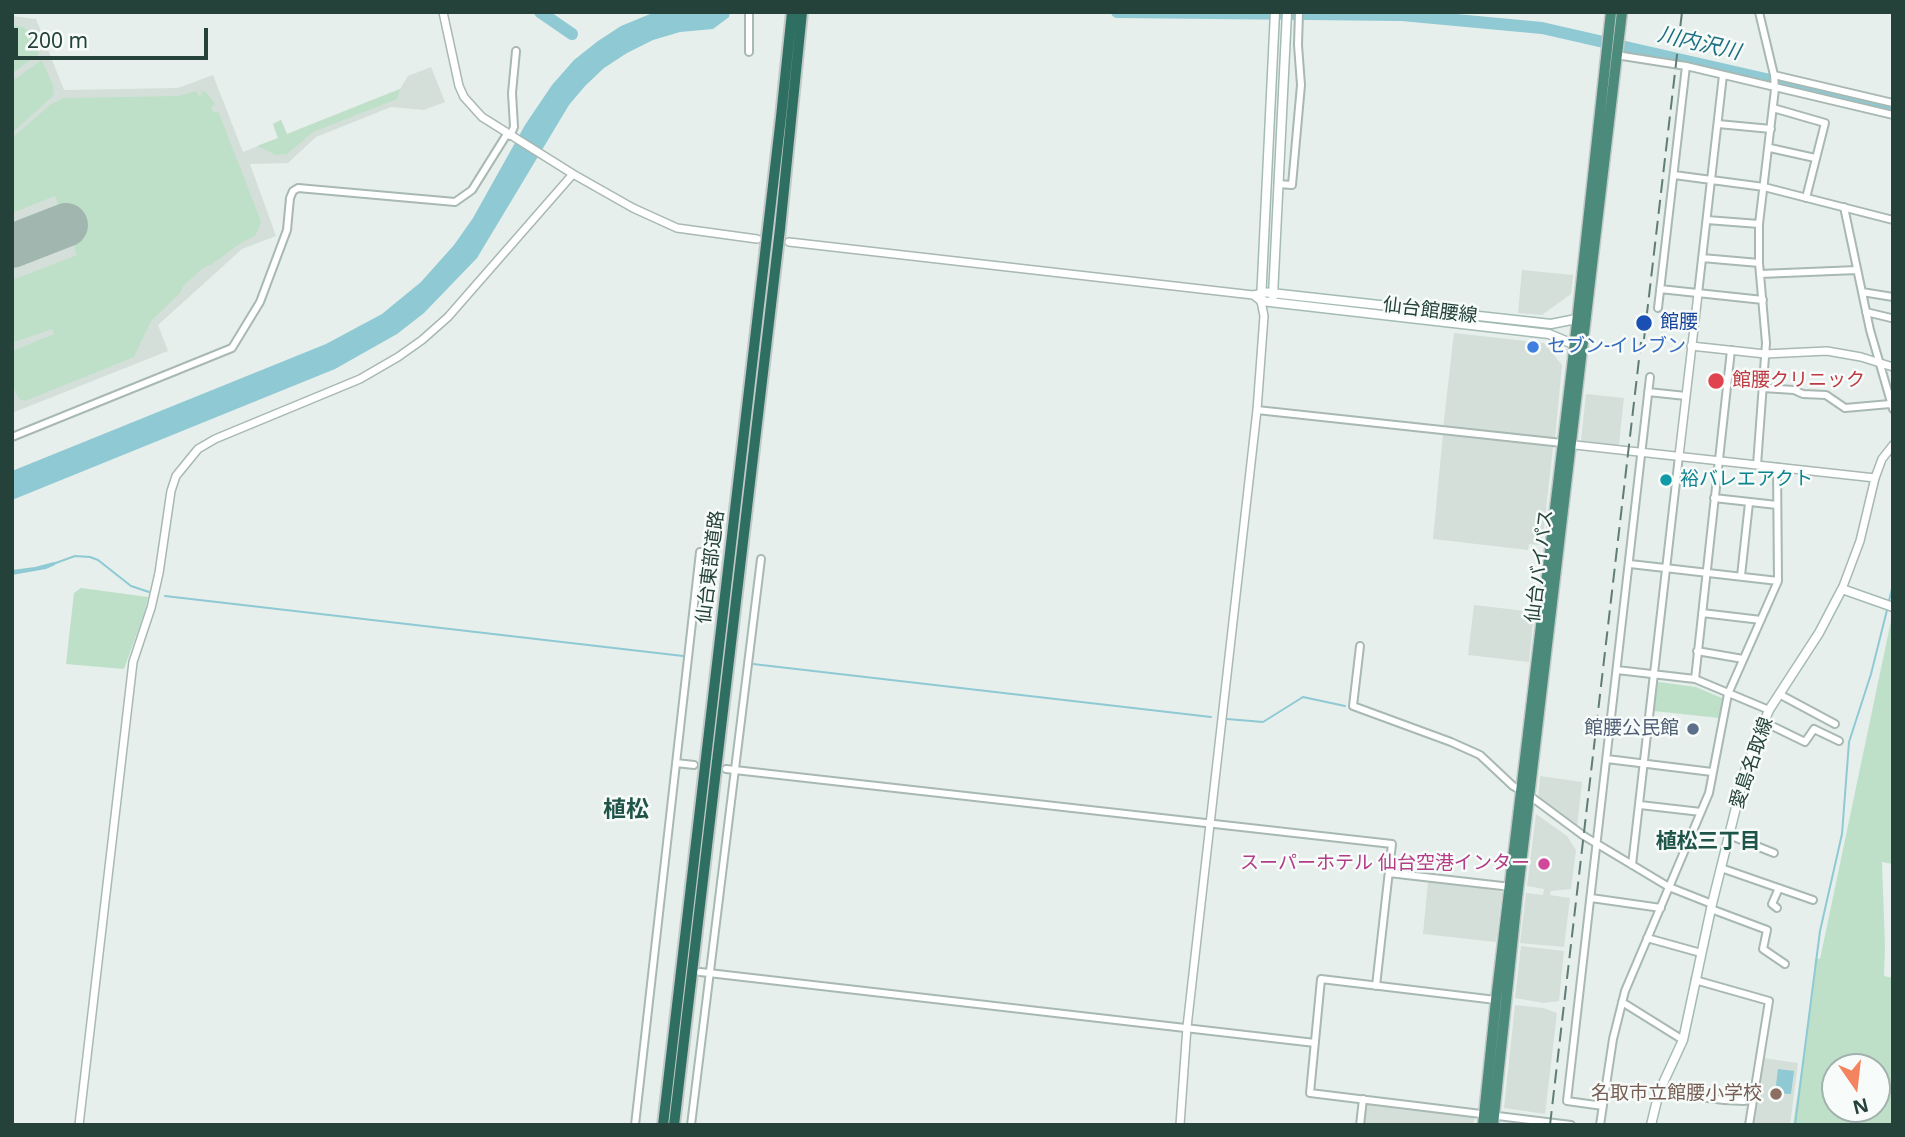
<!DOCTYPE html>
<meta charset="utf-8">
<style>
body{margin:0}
#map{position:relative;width:1905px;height:1137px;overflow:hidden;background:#e6efeb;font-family:"Noto Sans",sans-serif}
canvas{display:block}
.frame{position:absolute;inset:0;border:14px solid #24423a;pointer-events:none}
.north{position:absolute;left:1821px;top:1053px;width:70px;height:70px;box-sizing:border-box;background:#f7fbf9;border:2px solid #a3b1ad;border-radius:50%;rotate:166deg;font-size:19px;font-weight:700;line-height:28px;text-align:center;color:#24423a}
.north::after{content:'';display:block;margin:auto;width:24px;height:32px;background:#f4845f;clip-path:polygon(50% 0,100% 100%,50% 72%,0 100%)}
.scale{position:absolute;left:14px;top:28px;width:194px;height:32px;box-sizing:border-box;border:4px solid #24423a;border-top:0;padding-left:9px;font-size:21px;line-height:24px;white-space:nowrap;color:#24423a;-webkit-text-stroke:5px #f7fbf9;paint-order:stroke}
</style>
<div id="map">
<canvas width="1905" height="1137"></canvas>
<div class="frame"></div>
<div class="north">N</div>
<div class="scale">200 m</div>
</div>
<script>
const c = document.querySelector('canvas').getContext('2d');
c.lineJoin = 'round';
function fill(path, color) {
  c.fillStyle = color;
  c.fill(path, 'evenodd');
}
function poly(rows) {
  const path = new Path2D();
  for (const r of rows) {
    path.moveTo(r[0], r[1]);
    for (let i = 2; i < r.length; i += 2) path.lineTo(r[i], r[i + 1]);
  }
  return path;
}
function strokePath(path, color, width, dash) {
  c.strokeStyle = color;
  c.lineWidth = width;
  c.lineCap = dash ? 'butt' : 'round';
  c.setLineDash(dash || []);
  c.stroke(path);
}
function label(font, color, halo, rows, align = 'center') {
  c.font = font + ' "Noto Sans","Noto Sans JP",sans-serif';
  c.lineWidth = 5;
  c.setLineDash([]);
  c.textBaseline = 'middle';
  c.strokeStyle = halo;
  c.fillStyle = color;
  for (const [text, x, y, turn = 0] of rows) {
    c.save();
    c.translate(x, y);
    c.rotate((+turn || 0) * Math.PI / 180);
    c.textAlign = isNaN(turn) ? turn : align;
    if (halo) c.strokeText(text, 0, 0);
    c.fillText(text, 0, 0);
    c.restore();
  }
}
const built = poly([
 [12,16,36,19,64,90,178,88,213,75,243,152,278,138,273,124,281,120,287,134,400,89,408,76,431,67,445,102,424,110,391,107,316,137,288,163,250,164,276,236,242,249,158,325,168,351,12,413],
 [1522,270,1573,275,1571,294,1542,315,1518,313],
 [1454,333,1544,343,1562,365,1555,439,1443,428],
 [1586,394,1624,398,1619,445,1581,441],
 [1443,434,1553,447,1542,545,1529,544,1528,550,1433,539],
 [1474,605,1534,612,1529,662,1468,655],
 [1540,776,1582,782,1577,828,1538,799],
 [1536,814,1567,836,1576,850,1571,889,1551,891,1550,895,1570,898,1564,947,1520,943,1526,893,1543,895,1544,889,1527,886],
 [1428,882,1478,887,1502,892,1496,942,1423,934],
 [1521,946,1564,951,1559,1001,1543,1003,1515,998],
 [1515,1005,1543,1008,1557,1013,1545,1114,1504,1108],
 [1763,1058,1798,1063,1790,1125,1753,1125],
 [1366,1103,1475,1115,1473,1125,1364,1125]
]);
const green = poly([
 [12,25,23,27,30,32,39,54,12,73],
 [42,60,54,88,53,96,12,133,12,81],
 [400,89,397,99,313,132,287,154,276,155,257,146,278,138,273,124,281,120,287,134],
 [196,91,199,96,202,95,201,91,206,92,215,104,211,108,214,113,218,111,261,221,258,230,255,236,241,243,212,264,203,268,184,285,180,293,151,321,134,357,25,401,21,400,18,398,12,383,12,351,54,334,52,329,12,343,12,280,77,255,55,196,12,213,12,138,50,105,63,98,178,96],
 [81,588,148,597,144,614,124,669,66,664,74,593],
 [1892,616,1893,864,1882,862,1885,947,1884,976,1893,978,1893,1125,1793,1125,1813,993,1815,958,1820,959],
 [1835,1067,1877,1067,1877,1109,1835,1109],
 [1659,682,1696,687,1722,698,1724,701,1719,718,1654,711,1656,684]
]);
const water = poly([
 [655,12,730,12,729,17,713,29,680,32,653,40,627,53,604,68,585,86,569,105,477,258,424,313,397,334,335,369,12,500,12,471,326,344,382,314,421,282,454,245,473,218,525,125,552,85,574,60,598,41,621,26],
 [54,562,55,565,46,569,12,575,12,570,35,567],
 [1778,1069,1794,1071,1791,1094,1775,1093]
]);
const stream = poly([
 [53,564,75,556,90,557,98,560,131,586,149,592],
 [165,596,683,656],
 [1889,601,1893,585],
 [753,664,1211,717],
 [1227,719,1263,722,1303,697,1345,706],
 [1795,1125,1820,931,1842,834,1849,742,1871,674,1887,610]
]);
const river = poly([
 [540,12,572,34],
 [1117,12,1402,15,1542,28,1893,108]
]);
const runway = poly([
 [12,246,66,225]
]);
const minor = poly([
 [749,52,749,12],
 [1616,55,1686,66,1893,115],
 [1774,75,1893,103],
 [1773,108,1825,123,1806,198],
 [1718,124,1771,129],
 [510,136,514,127,512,93,516,51],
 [1770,148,1815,158],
 [1674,175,1764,187,1893,220],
 [1278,184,1292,185,1301,85,1298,45,1299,12],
 [1844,207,1870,330,1893,409],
 [1707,220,1759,224],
 [1702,258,1759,263],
 [1760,274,1857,270],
 [1660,289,1763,300],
 [1862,292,1893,297],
 [1698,294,1723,75],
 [1658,308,1686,66],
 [1866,312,1891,318],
 [1763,388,1794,390,1803,394,1826,395,1845,408,1890,404],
 [1648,392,1686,396],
 [1257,410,1562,443],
 [12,437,232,348,260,302,287,230,290,198,293,191,298,188,455,202,472,190,507,134],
 [1757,465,1766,343,1759,263,1759,224,1775,89,1774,75,1759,12],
 [1714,498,1777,505],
 [1630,564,1778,581],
 [1741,576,1749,503],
 [1702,613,1761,620],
 [1360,646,1353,706,1451,742,1480,755,1513,786,1530,796,1584,836,1669,887,1712,904],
 [1697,651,1743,659],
 [1617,670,1695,679,1769,710],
 [1695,679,1731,350],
 [1779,694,1835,724],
 [1764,722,1805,742,1814,729,1839,741],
 [1607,759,1712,772],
 [676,763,694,765],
 [726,769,1392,844,1376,986],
 [1640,805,1701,812],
 [1729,835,1774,853],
 [1632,865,1679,456],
 [1721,868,1813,900],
 [1389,873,1511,887],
 [1591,898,1661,908],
 [1777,908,1772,904,1779,888],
 [1711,909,1767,930,1763,949,1785,964],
 [1647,938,1701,953],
 [700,972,1315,1043],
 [1695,980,1769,1001,1749,1125],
 [1496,1000,1321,979,1310,1093,1571,1125],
 [1622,1002,1683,1040],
 [1659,1092,1724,1100,1744,1101,1754,1097],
 [1603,1106,1567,1101,1650,377],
 [635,1125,700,552],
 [691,1125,761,559],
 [1360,1125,1363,1099],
 [1600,1125,1613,1039,1625,991,1709,793,1728,694,1778,581,1777,467]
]);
const tertiary = poly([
 [443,12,459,86,464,97,482,117,573,174,633,208,677,228,757,239],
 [789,242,1253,295,1258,294],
 [1691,346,1765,354,1827,351,1861,357,1893,367],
 [1566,444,1875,478],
 [1679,456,1698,294],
 [1842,589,1860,541,1875,478,1882,459,1893,445],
 [79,1125,133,662,151,608,159,573,171,491,176,476,198,449,215,439,360,379,398,357,422,340,448,317,573,174],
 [1180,1125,1187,1027,1257,410,1264,316,1261,301,1253,295]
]);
const secondary = poly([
 [1275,12,1261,301,1549,334,1580,347],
 [1262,292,1551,324,1581,318],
 [1273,296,1287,12],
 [1651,1125,1659,1092,1683,1040,1712,904,1745,771,1769,710,1819,633,1842,589,1893,607]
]);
const trunk = poly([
 [1483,1125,1496,1000,1573,359,1611,12],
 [1493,1125,1517,898,1622,12]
]);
const motorway = poly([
 [663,1125,781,117,792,12],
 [674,1125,780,229,802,12]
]);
const rail = poly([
 [1644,339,1682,12],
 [1550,1125,1641,342]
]);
const markers = [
 [1644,323,9,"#1a4fb4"],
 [1533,347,7,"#3f7fe0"],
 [1716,381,9,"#e0444e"],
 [1666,480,7,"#0f9aa8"],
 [1693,729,7,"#5c6f8a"],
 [1544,864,7,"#d1479c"],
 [1776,1094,7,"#8d6e63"]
];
const streetNames = [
 ["仙台館腰線",1430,311,7],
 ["仙台バイパス",1540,566,-83],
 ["仙台東部道路",711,567,-83],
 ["愛島名取線",1752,763,-71]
];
const transitNames = [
 ["館腰",1660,323]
];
const shopNames = [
 ["セブン-イレブン",1547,347]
];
const healthNames = [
 ["館腰クリニック",1732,381]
];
const cultureNames = [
 ["裕バレエアクト",1680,480]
];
const serviceNames = [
 ["館腰公民館",1679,729]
];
const hotelNames = [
 ["スーパーホテル 仙台空港インター",1530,864]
];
const educationNames = [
 ["名取市立館腰小学校",1762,1094]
];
const waterNames = [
 ["川内沢川",1699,44,13]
];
const neighbourhoodNames = [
 ["植松三丁目",1708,842]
];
const quarterNames = [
 ["植松",626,810]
];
fill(built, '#d4dfda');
fill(green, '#bfe0c8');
fill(water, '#8ec9d4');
strokePath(stream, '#8ec9d4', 2);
strokePath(river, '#8ec9d4', 12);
strokePath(runway, '#a2b6b0', 44);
strokePath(minor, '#a8b8b2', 10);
strokePath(tertiary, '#a8b8b2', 10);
strokePath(secondary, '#a4bbb3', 11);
strokePath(trunk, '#c2cac8', 13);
strokePath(motorway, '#c2cac8', 14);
strokePath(minor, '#fff', 6);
strokePath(tertiary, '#fff', 7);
strokePath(secondary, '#fff', 8);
strokePath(trunk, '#4c8a7c', 10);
strokePath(motorway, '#2f6f62', 10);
strokePath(rail, '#5f7d75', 2, [14, 7]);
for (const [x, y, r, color] of markers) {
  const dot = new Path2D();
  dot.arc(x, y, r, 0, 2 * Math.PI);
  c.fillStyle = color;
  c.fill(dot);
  strokePath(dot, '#f7fbf9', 2.5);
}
label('19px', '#24423a', '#f7fbf9', streetNames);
label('19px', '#164399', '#f7fbf9', transitNames, 'left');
label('19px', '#366cbe', '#f7fbf9', shopNames, 'left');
label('19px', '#be3a42', '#f7fbf9', healthNames, 'left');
label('19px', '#0d838f', '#f7fbf9', cultureNames, 'left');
label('19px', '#4e5e75', '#f7fbf9', serviceNames, 'right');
label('19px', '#b23c85', '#f7fbf9', hotelNames, 'right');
label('19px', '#785e54', '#f7fbf9', educationNames, 'right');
label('italic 21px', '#1c6f80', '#f7fbf9', waterNames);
label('bold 21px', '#1f5548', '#f7fbf9', neighbourhoodNames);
label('bold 23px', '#1f5548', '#f7fbf9', quarterNames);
</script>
